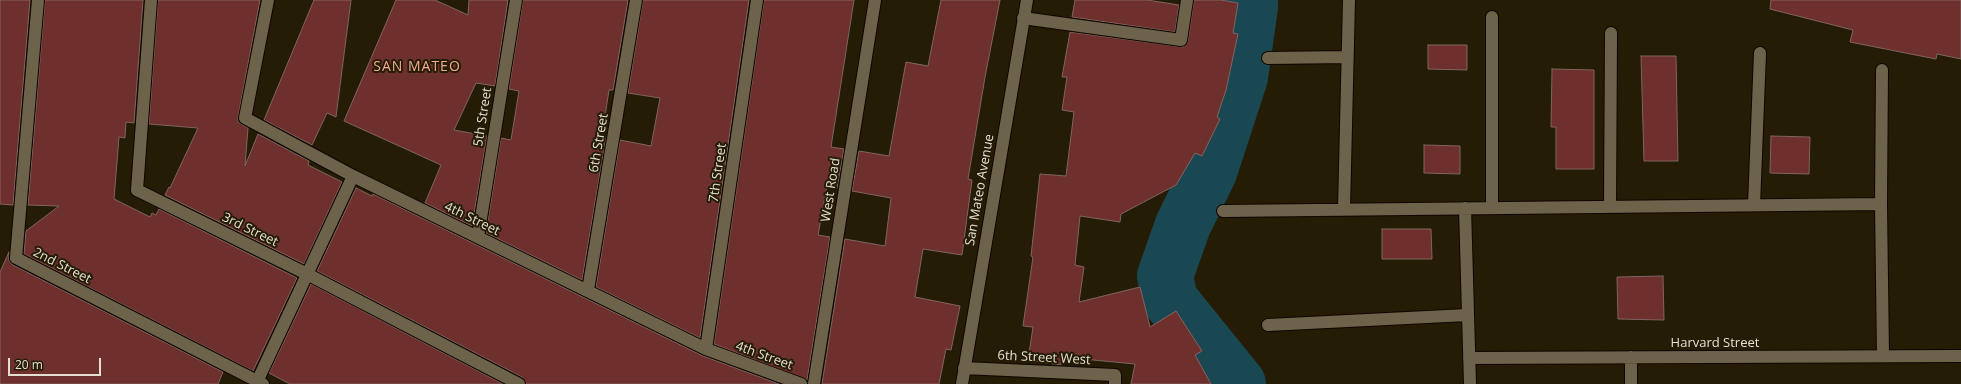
<!DOCTYPE html>
<style>
body{margin:0}
#map{position:relative;width:1961px;height:384px;overflow:hidden;background:#251c06;font-family:"Open Sans",sans-serif}
canvas{display:block}
.scale{position:absolute;left:8px;top:358px;width:93px;height:18px;box-sizing:border-box;border:2px solid #e5dfd2;border-top:0;padding-left:5px;font-size:12px;line-height:14px;white-space:nowrap;color:#e5dfd2;-webkit-text-stroke:3px #251c06;paint-order:stroke}
</style>
<div id="map">
<canvas width="1961" height="384"></canvas>
<div class="scale">20 m</div>
</div>
<script>
const c = document.querySelector('canvas').getContext('2d');
c.lineJoin = 'round';
function poly(rows) {
  const path = new Path2D();
  for (const r of rows) {
    path.moveTo(r[0], r[1]);
    for (let i = 2; i < r.length; i += 2) path.lineTo(r[i], r[i + 1]);
  }
  return path;
}
function strokePath(path, color, width, dash) {
  c.strokeStyle = color;
  c.lineWidth = width;
  c.lineCap = dash ? 'butt' : 'round';
  c.setLineDash(dash || []);
  c.stroke(path);
}
function fill(path, color) {
  c.fillStyle = color;
  c.fill(path, 'evenodd');
}
function label(font, color, halo, rows, align = 'center') {
  c.font = font + ' "Open Sans",sans-serif';
  c.lineWidth = 4;
  c.setLineDash([]);
  c.textBaseline = 'middle';
  c.strokeStyle = halo;
  c.fillStyle = color;
  for (const [text, x, y, turn = 0] of rows) {
    c.save();
    c.translate(x, y);
    c.rotate((+turn || 0) * Math.PI / 180);
    c.textAlign = isNaN(turn) ? turn : align;
    if (halo) c.strokeText(text, 0, 0);
    c.fillText(text, 0, 0);
    c.restore();
  }
}
const river = poly([
 [1238,384,1170,300,1165,276,1183,225,1209,172,1240,77,1250,7,1250,0]
]);
const building = poly([
 [0,0,30,0,13,205,0,204,0,0],
 [45,0,143,0,134,123,126,122,125,138,119,137,114,199,150,217,152,213,156,215,159,209,297,278,253,371,24,254,26,231,59,206,28,205,45,0],
 [158,0,260,0,238,117,238,122,248,128,245,166,258,134,309,161,308,165,342,182,304,264,165,195,169,187,170,188,198,128,149,124,158,0],
 [314,0,351,0,336,117,327,113,312,145,264,120,314,0],
 [396,0,435,0,468,15,469,0,508,0,495,86,476,83,454,130,487,136,472,226,425,203,441,165,344,121,396,0],
 [523,0,628,0,613,90,609,90,602,136,606,137,582,280,486,233,501,138,511,140,519,91,509,89,523,0],
 [643,0,749,0,700,338,596,287,620,140,651,146,660,98,628,93,643,0],
 [764,0,854,0,831,147,844,149,837,188,827,186,818,235,830,237,807,380,714,344,764,0],
 [941,0,1000,0,985,77,968,179,972,180,962,255,923,249,915,297,960,306,951,350,946,349,939,384,822,384,845,239,885,246,891,198,852,191,859,151,889,156,906,62,928,66,941,0],
 [1075,0,1147,0,1179,5,1175,32,1072,17,1075,0],
 [1194,0,1221,0,1238,3,1233,33,1238,34,1226,90,1217,117,1220,119,1202,156,1195,153,1176,185,1121,214,1120,222,1080,216,1075,265,1084,267,1079,302,1140,287,1150,327,1176,311,1202,351,1195,355,1211,384,1131,384,1135,364,1062,357,1061,365,1028,360,1033,327,1023,326,1033,257,1031,256,1040,174,1066,176,1074,112,1062,110,1067,77,1062,77,1070,32,1183,47,1188,41,1194,0],
 [1771,0,1961,0,1961,59,1937,54,1936,59,1850,42,1853,30,1770,9,1771,0],
 [1428,45,1467,45,1467,70,1428,69,1428,45],
 [1641,56,1676,56,1678,161,1644,161,1641,56],
 [1552,69,1594,70,1594,169,1556,169,1556,127,1551,127,1552,69],
 [1771,136,1810,137,1809,174,1770,173,1771,136],
 [1424,145,1460,146,1460,174,1424,173,1424,145],
 [356,188,372,196,373,194,703,356,779,384,526,384,522,377,317,271,356,188],
 [1382,229,1431,229,1432,259,1382,259,1382,229],
 [9,252,9,261,13,265,223,372,218,384,0,384,0,272,9,252],
 [1663,276,1664,320,1618,319,1617,277,1663,276],
 [311,284,503,384,290,384,269,373,311,284]
]);
const minor = poly([
 [38,0,16,258,263,384],
 [151,0,137,190,307,274,519,384],
 [268,0,245,118,353,176,706,349,801,384],
 [1023,18,1181,40,1187,0],
 [1268,58,1347,57],
 [1882,70,1881,204,1883,356],
 [1754,205,1760,53],
 [1610,206,1611,33],
 [1465,208,1470,384],
 [1492,208,1492,17],
 [1344,209,1349,0],
 [1223,211,1881,204],
 [478,237,516,0],
 [588,290,636,0],
 [1268,325,1467,315],
 [706,349,757,0],
 [1469,358,1961,356],
 [964,368,1115,375,1115,384],
 [256,384,353,176],
 [814,384,875,0],
 [962,384,1027,0],
 [1631,384,1631,357]
]);
const streetNames = [
 ["5th Street",483,117,-81],
 ["6th Street",599,143,-80],
 ["7th Street",718,173,-82],
 ["West Road",831,190,-81],
 ["San Mateo Avenue",980,190,-80],
 ["4th Street",472,219,26],
 ["3rd Street",250,230,26],
 ["2nd Street",62,266,27],
 ["Harvard Street",1715,343],
 ["4th Street",764,356,20],
 ["6th Street West",1044,358,3]
];
const neighbourhoodNames = [
 ["SAN MATEO",417,67]
];
strokePath(river, '#194852', 56);
fill(building, '#6e302d');
strokePath(building, '#816461', 1);
strokePath(minor, '#0e0600', 14);
strokePath(minor, '#6d634b', 12);
label('13px', '#e5dfd2', '#251c06', streetNames);
c.letterSpacing = '1px';
label('14px', '#f8ab8f', '#251c06', neighbourhoodNames);
c.letterSpacing = '0px';
</script>
